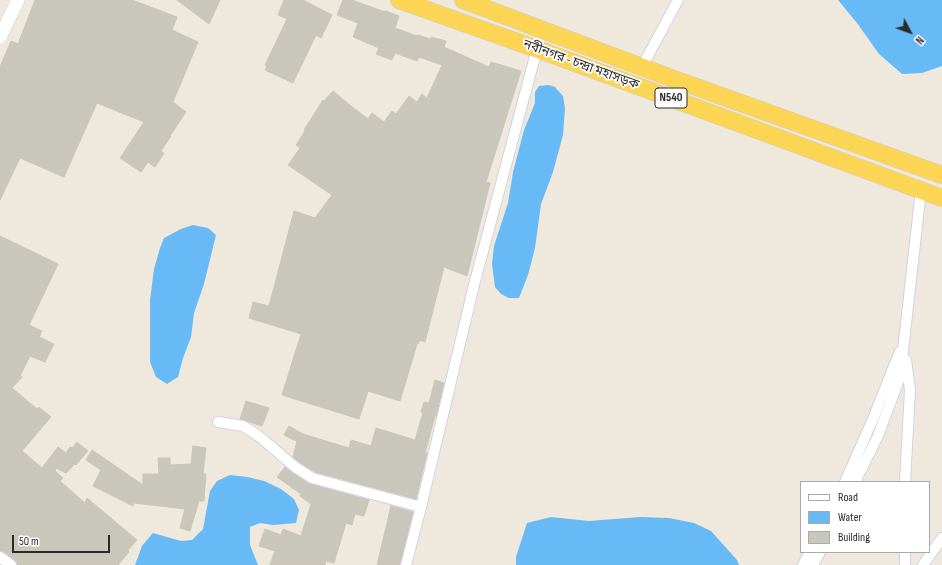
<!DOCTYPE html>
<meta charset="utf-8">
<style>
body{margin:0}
#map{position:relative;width:942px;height:565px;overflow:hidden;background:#eee9dc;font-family:"Sofia Sans Condensed",sans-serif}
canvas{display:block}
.legend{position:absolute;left:800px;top:481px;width:130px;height:72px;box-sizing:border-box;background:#fff;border:1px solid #aaa;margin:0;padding:5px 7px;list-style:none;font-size:12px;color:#2b2b2b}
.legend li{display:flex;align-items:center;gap:8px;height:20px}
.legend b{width:20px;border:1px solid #aaa}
.north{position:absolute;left:890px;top:12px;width:40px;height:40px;-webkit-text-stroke:3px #fff;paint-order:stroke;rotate:131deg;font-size:11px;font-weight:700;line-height:16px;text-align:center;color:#2b2b2b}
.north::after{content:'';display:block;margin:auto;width:14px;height:18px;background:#2b2b2b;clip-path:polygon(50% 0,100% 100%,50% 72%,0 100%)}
.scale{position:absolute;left:12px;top:535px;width:98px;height:18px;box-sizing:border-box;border:2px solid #2b2b2b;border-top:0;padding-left:5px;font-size:12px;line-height:14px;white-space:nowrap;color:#2b2b2b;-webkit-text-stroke:3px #fff;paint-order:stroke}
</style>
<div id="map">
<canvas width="942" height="565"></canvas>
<ul class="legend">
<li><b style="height:5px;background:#fff"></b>Road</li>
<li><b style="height:11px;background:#68baf7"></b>Water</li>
<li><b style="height:11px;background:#c9c6bc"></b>Building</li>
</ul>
<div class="north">N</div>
<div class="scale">50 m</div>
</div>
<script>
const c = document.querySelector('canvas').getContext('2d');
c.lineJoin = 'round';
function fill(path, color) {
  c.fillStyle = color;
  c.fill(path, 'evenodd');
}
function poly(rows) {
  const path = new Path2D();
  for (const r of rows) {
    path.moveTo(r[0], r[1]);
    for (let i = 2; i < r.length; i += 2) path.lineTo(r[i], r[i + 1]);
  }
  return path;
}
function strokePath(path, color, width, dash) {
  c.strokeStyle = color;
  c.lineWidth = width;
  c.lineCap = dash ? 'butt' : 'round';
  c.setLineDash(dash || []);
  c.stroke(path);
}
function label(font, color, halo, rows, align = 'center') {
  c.font = font + ' "Sofia Sans Condensed","Noto Sans Bengali",sans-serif';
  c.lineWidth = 3.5;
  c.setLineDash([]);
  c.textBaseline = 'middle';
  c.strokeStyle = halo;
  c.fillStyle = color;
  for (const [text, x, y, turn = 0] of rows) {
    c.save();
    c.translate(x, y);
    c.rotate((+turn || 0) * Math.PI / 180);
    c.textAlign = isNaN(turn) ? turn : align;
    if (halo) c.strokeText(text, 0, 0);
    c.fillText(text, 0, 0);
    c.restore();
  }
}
const water = poly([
 [838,0,942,0,942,66,922,73,902,74,879,54,857,23],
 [549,85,555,87,563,96,565,108,563,135,553,172,541,204,535,248,528,275,519,298,509,298,501,294,495,287,492,264,494,246,508,203,513,172,524,130,535,103,535,92,539,86],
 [193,225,208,228,216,235,204,284,194,313,191,337,183,358,178,377,167,384,156,377,150,362,150,300,154,269,160,248,164,238,181,229],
 [230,475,247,477,264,481,281,489,294,499,299,510,296,523,273,525,260,523,250,527,250,545,258,565,135,565,142,546,153,533,181,541,192,540,203,529,210,491,217,481],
 [551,517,589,521,640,517,669,518,694,523,711,531,737,560,739,565,516,565,516,557,527,523]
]);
const building = poly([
 [35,0,132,0,177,17,172,30,198,42,173,102,186,112,170,136,171,136,161,151,164,153,155,167,148,162,141,172,120,158,144,122,97,103,64,177,20,158,0,200,0,67,11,41,18,44,35,0],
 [177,0,220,0,209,24,177,0],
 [284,0,303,0,332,15,321,38,316,35,293,83,265,70,267,67,265,65,287,19,278,15,284,0],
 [343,0,352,0,385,12,385,11,399,16,395,28,417,36,418,35,430,39,431,37,446,41,444,47,489,67,491,62,521,71,486,182,490,183,467,276,444,267,425,342,420,340,418,344,417,344,400,401,368,391,359,419,282,395,301,334,249,318,253,302,269,306,294,211,315,218,332,195,288,165,300,148,296,145,305,131,304,130,323,100,324,101,333,91,351,106,368,119,372,113,384,122,392,111,396,114,409,96,417,102,422,94,427,98,442,65,419,57,417,61,395,53,392,60,376,54,379,48,353,37,358,23,337,15,343,0],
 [0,236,58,264,29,325,42,331,39,337,54,344,45,362,30,356,20,376,22,377,12,388,37,409,39,407,51,417,22,451,42,468,58,447,66,453,70,447,72,448,77,442,88,451,76,465,75,464,66,473,56,468,55,471,63,478,60,481,85,503,87,498,137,540,128,550,129,552,118,565,17,565,17,562,15,560,4,552,0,551,0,236],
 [435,380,444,383,436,416,435,416,425,453,427,453,416,499,315,472,299,462,293,457,297,441,294,440,284,435,289,426,303,434,349,448,351,440,371,446,376,428,415,440,423,412,421,412,424,402,429,403,435,380],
 [246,401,269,408,262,426,240,419,246,401],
 [193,446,206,448,203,474,206,474,205,486,204,501,199,501,190,531,180,528,185,509,134,503,133,506,93,486,101,470,86,460,92,450,143,485,143,474,159,474,158,458,170,458,170,465,191,464,193,446],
 [285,467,291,472,310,484,369,500,364,516,355,514,352,525,346,523,334,563,326,561,325,565,270,565,275,551,259,546,265,529,281,535,283,529,301,536,311,504,300,496,301,494,277,477,285,467],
 [391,506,413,512,400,565,377,565,391,506]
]);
const minor = poly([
 [642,67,678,0],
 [218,422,243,426,260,437,295,467,312,478,421,507],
 [845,482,873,419,896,361,900,352],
 [855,482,878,436,900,377,921,190],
 [905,482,910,390,906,360],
 [0,557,11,565],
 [406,565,421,507,474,285,537,49],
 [803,565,810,552],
 [813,565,820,552],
 [905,565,905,552],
 [923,565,942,538]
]);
const tertiary = poly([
 [0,37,18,0]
]);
const trunk = poly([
 [399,0,537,49,942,198],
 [463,0,671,78,942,175]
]);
const shields = [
 [671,98,32]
];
const shieldNames = [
 ["N540",671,98]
];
const streetNames = [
 ["নবীনগর - চন্দ্রা মহাসড়ক",581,65,20]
];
fill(water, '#68baf7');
fill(building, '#c9c6bc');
strokePath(building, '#c9c6b5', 1);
strokePath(minor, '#d1d2e5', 12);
strokePath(tertiary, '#d1d2e5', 14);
strokePath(trunk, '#ccc', 18);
strokePath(minor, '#fff', 10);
strokePath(tertiary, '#fff', 13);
strokePath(trunk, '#fdd555', 17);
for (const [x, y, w] of shields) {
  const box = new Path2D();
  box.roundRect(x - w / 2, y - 10, w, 20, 3);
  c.fillStyle = '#fff';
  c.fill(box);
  strokePath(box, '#2b2b2b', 1);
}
label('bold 12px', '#2b2b2b', null, shieldNames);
label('13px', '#2b2b2b', '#fff', streetNames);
</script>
